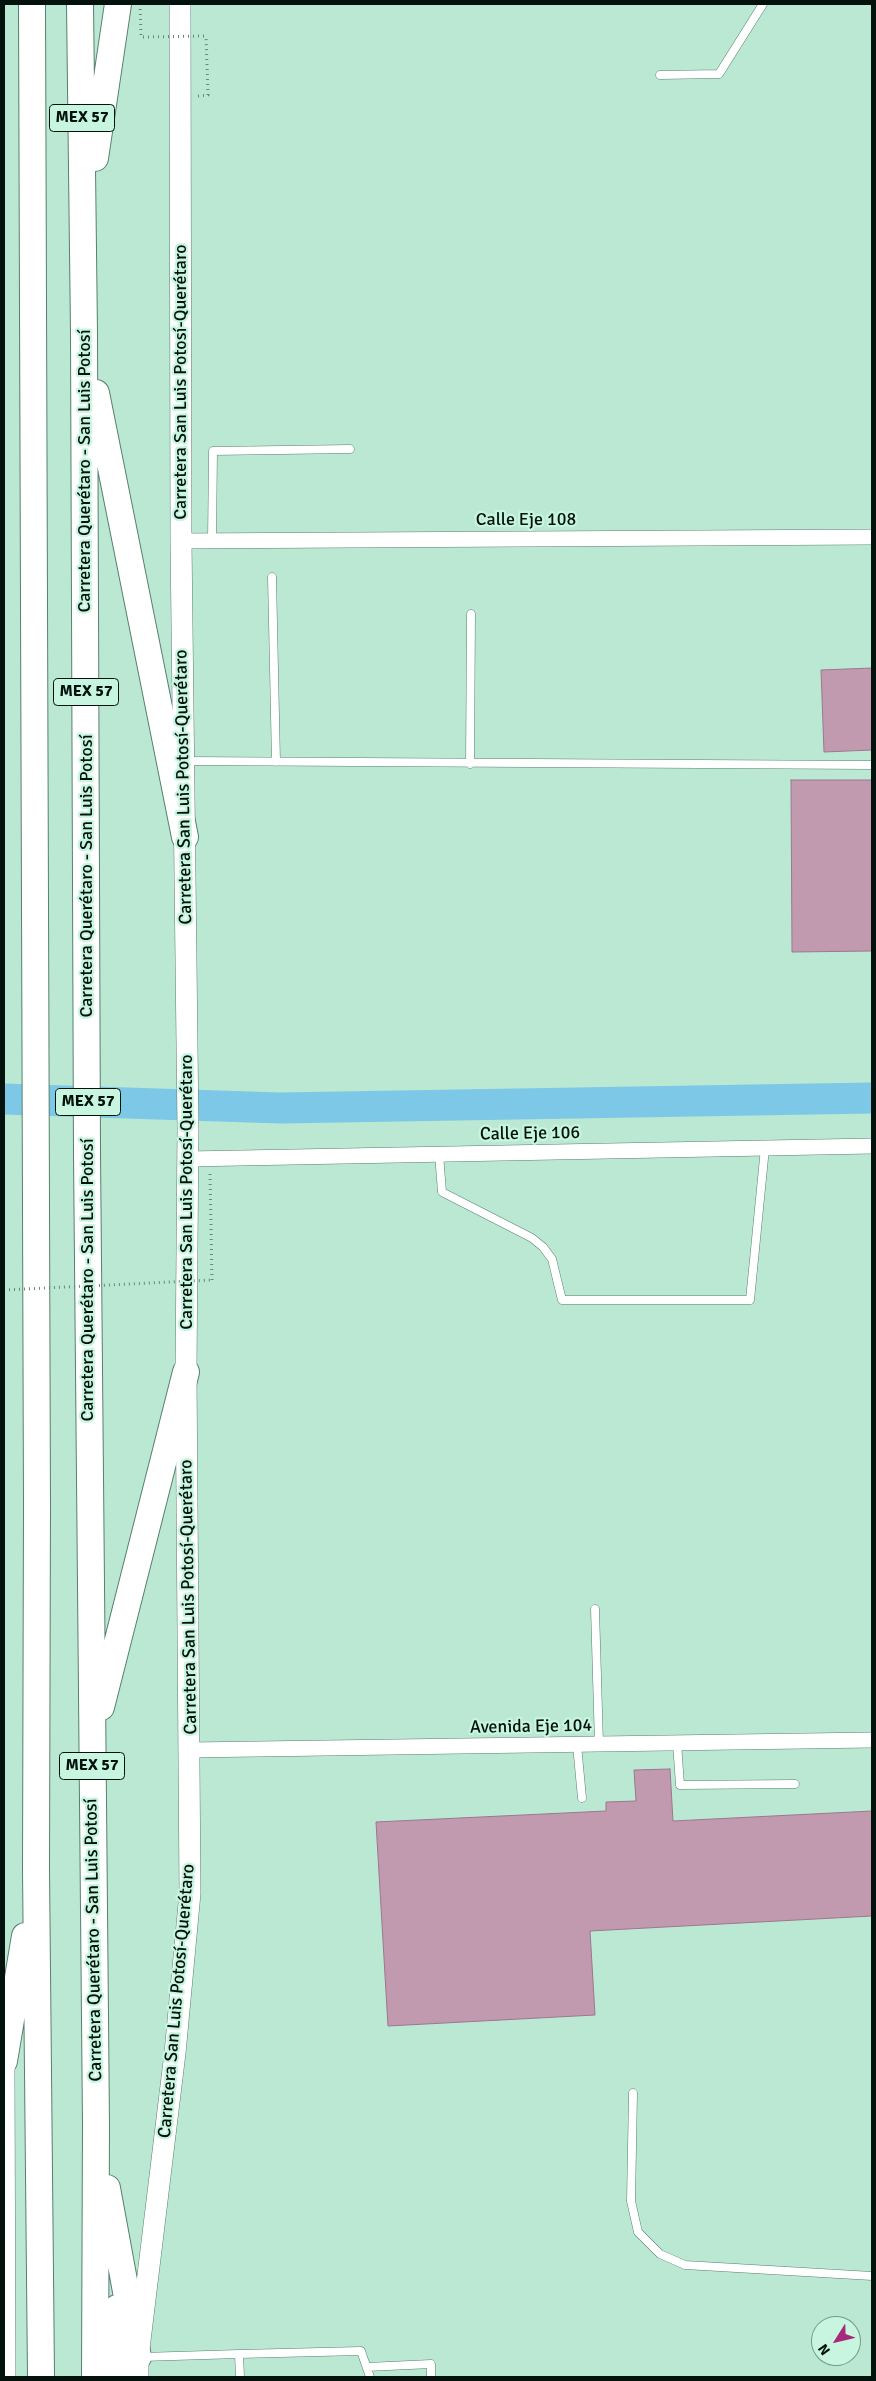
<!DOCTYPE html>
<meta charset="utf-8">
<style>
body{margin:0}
#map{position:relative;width:876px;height:2381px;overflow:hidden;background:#bbe8d3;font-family:Signika,sans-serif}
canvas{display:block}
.frame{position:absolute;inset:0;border:5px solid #03120c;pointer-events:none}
.north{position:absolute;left:811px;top:2316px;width:50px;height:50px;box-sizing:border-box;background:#c8f5e0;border:1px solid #799a8b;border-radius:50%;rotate:234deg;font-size:14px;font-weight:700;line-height:20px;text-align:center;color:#03120c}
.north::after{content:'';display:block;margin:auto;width:18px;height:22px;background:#a6297c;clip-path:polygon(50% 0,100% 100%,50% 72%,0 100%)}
</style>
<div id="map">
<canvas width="876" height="2381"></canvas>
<div class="frame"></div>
<div class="north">N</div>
</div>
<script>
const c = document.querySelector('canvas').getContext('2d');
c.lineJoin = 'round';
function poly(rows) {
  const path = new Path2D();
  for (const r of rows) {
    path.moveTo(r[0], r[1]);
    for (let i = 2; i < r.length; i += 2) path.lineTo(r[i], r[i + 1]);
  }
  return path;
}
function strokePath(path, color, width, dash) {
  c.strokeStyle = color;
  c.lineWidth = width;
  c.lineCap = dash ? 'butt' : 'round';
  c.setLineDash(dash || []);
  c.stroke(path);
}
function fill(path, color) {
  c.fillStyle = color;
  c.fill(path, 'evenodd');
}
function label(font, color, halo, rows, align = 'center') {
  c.font = font + ' Signika,sans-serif';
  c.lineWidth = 4.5;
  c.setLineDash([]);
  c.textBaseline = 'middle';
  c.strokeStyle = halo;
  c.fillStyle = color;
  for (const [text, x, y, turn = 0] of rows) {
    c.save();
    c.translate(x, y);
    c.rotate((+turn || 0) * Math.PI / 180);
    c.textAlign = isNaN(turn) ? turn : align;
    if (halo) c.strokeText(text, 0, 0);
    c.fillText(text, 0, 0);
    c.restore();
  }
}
const river = poly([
 [4,1099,280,1108,872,1098]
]);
const building = poly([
 [872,668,872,750,824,752,821,670,872,668],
 [791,780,872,780,872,951,792,952,791,780],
 [670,1769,673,1821,872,1811,872,1916,590,1931,595,2015,388,2026,376,1822,606,1811,606,1802,636,1801,634,1770,670,1769]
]);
const path = poly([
 [198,96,208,95,206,36],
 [210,1174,212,1280]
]);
const lane = poly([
 [660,75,719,74,763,4],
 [212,541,213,451,350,449],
 [272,577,276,762],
 [184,761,872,765],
 [470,764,471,614],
 [439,1154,442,1192,532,1238,543,1247,552,1259,562,1300,750,1300,765,1148],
 [595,1609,599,1744],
 [677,1743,680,1785,795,1784],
 [577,1745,582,1798],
 [633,2093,631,2201,638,2232,660,2254,685,2265,872,2276],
 [239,2354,361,2351,370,2377],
 [142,2357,239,2354,240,2377],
 [367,2367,431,2364,431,2377]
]);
const street = poly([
 [181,541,872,537],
 [188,1159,872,1146],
 [190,1750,872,1740]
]);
const secondary = poly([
 [4,2068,5,2377],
 [138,2377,138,2357,175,2053,190,1893,186,1372,188,1128,181,541,180,4]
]);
const highway = poly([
 [32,4,37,1507,36,1869,41,2377],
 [80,4,84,333,87,1154,96,2125,95,2377],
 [95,158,118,4],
 [96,393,185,837],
 [101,1707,186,1372],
 [4,2061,25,1936],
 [107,2188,138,2357],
 [117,2377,117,2308]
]);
const pathBridge = poly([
 [140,4,141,37,206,36],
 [4,1290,212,1280]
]);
const shields = [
 [82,118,65],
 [86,692,65],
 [88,1102,65],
 [92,1766,65]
];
const shieldNames = [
 ["MEX 57",82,118],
 ["MEX 57",86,692],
 ["MEX 57",88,1102],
 ["MEX 57",92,1766]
];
const streetNames = [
 ["Carretera San Luis Potosí-Querétaro",181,382,-90],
 ["Carretera Querétaro - San Luis Potosí",85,471,-90],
 ["Calle Eje 108",526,520],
 ["Carretera San Luis Potosí-Querétaro",184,787,-91],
 ["Carretera Querétaro - San Luis Potosí",87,876,-90],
 ["Calle Eje 106",530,1134,-1],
 ["Carretera San Luis Potosí-Querétaro",187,1192,-90],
 ["Carretera Querétaro - San Luis Potosí",88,1280,-90],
 ["Carretera San Luis Potosí-Querétaro",189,1597,-91],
 ["Avenida Eje 104",531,1727,-1],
 ["Carretera Querétaro - San Luis Potosí",94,1940,-91],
 ["Carretera San Luis Potosí-Querétaro",177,2001,-85]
];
strokePath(river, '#7cc8e6', 31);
fill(building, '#c19aaf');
strokePath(building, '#9c778b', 1);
strokePath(lane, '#57806e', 9);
strokePath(street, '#57806e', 16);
strokePath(secondary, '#57806e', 22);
strokePath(highway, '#57806e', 28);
strokePath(path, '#688779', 3, [1, 4]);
strokePath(lane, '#fff', 8);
strokePath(street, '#fff', 15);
strokePath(secondary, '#fff', 21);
strokePath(highway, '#fff', 26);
strokePath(pathBridge, '#688779', 3, [1, 4]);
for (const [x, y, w] of shields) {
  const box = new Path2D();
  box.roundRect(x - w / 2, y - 13.5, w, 27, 4);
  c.fillStyle = '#c8f5e0';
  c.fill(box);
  strokePath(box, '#03120c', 1);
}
label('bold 16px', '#03120c', null, shieldNames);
label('18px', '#03120c', '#c8f5e0', streetNames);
</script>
